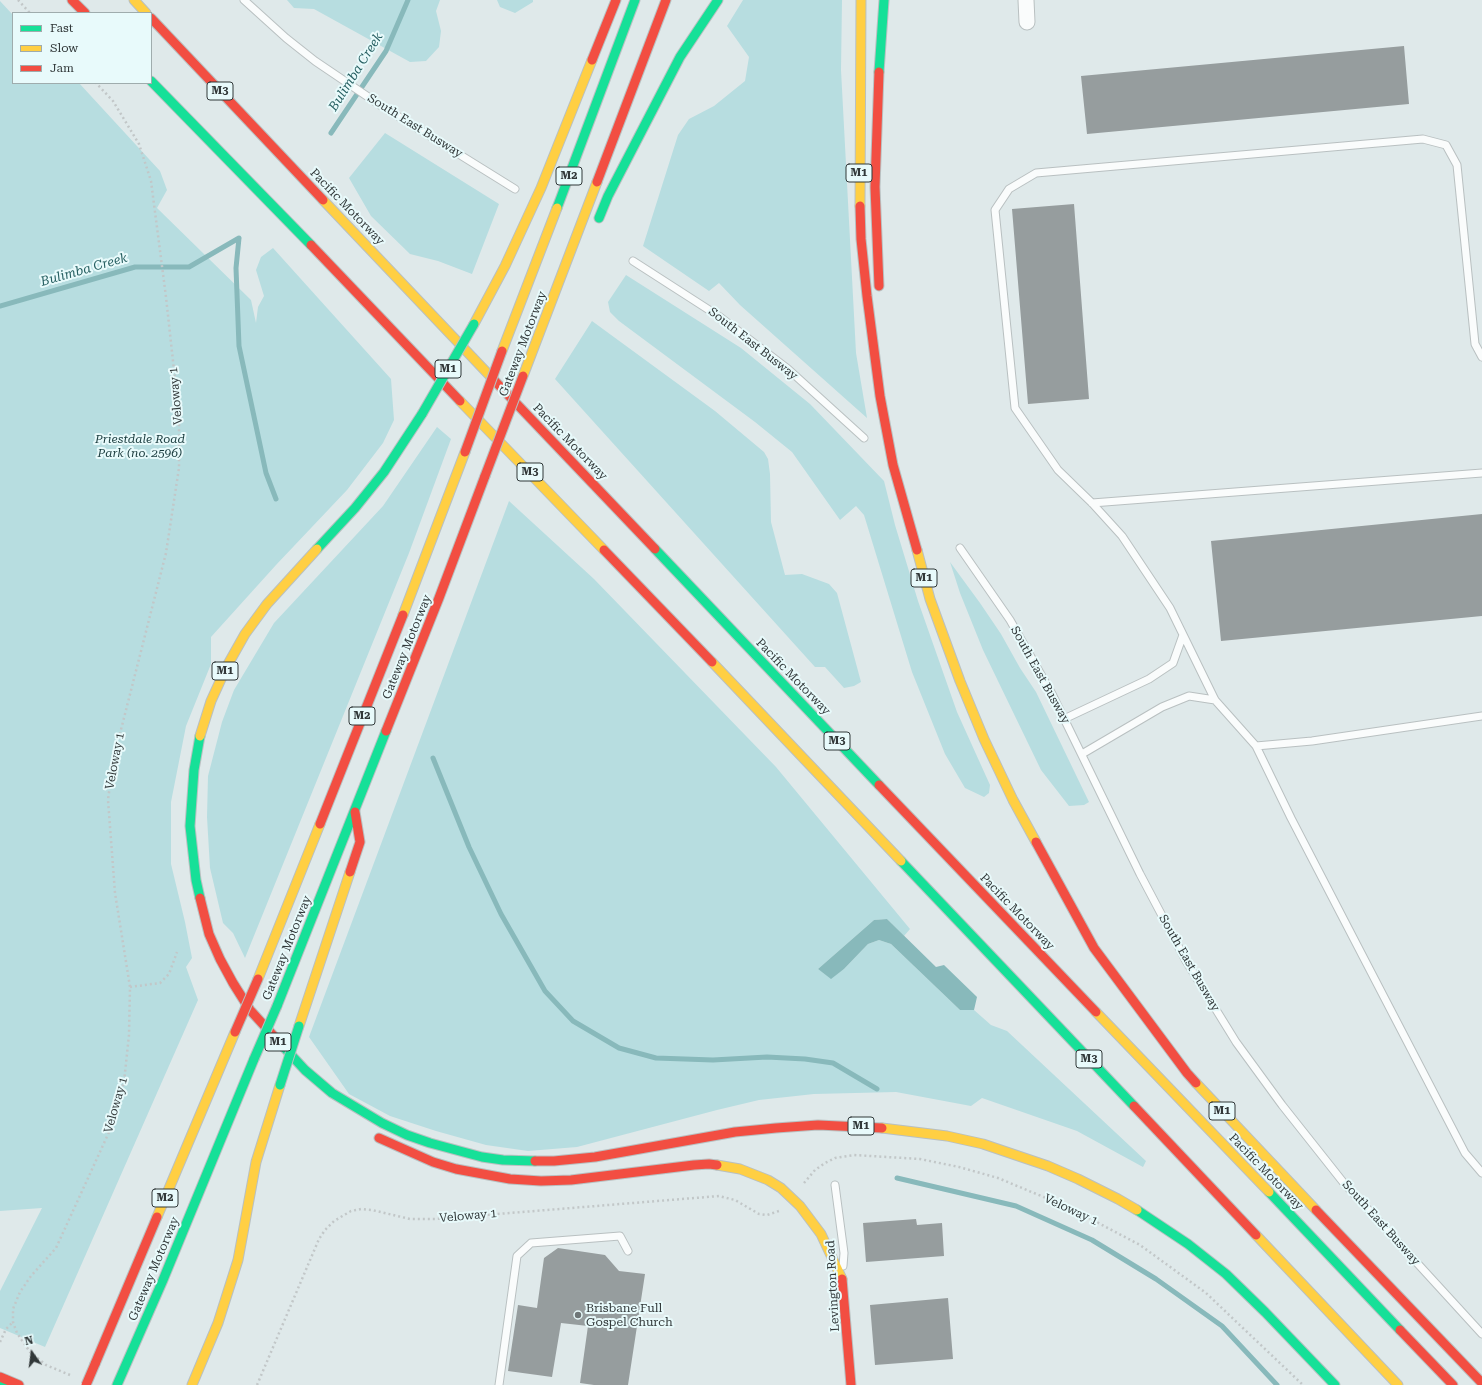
<!DOCTYPE html>
<style>
body{margin:0}
#map{position:relative;width:1482px;height:1385px;overflow:hidden;background:#dfe9ea;font-family:"Roboto Serif",serif}
canvas{display:block}
.legend{position:absolute;left:12px;top:12px;width:140px;height:72px;box-sizing:border-box;background:#e8fafb;border:1px solid #9facad;margin:0;padding:5px 7px;list-style:none;font-size:12px;color:#313839}
.legend li{display:flex;align-items:center;gap:8px;height:20px}
.legend b{width:20px;border:1px solid #9facad}
.north{position:absolute;left:12px;top:1333px;width:40px;height:40px;-webkit-text-stroke:3px #e8fafb;paint-order:stroke;rotate:346deg;font-size:11px;font-weight:700;line-height:16px;text-align:center;color:#313839}
.north::after{content:'';display:block;margin:auto;width:14px;height:18px;background:#313839;clip-path:polygon(50% 0,100% 100%,50% 72%,0 100%)}
</style>
<div id="map">
<canvas width="1482" height="1385"></canvas>
<ul class="legend">
<li><b style="height:5px;background:#16e098"></b>Fast</li>
<li><b style="height:5px;background:#ffcf43"></b>Slow</li>
<li><b style="height:5px;background:#f24e42"></b>Jam</li>
</ul>
<div class="north">N</div>
</div>
<script>
const c = document.querySelector('canvas').getContext('2d');
c.lineJoin = 'round';
function fill(path, color) {
  c.fillStyle = color;
  c.fill(path, 'evenodd');
}
function poly(rows) {
  const path = new Path2D();
  for (const r of rows) {
    path.moveTo(r[0], r[1]);
    for (let i = 2; i < r.length; i += 2) path.lineTo(r[i], r[i + 1]);
  }
  return path;
}
function strokePath(path, color, width, dash) {
  c.strokeStyle = color;
  c.lineWidth = width;
  c.lineCap = dash ? 'butt' : 'round';
  c.setLineDash(dash || []);
  c.stroke(path);
}
function label(font, color, halo, rows, align = 'center') {
  c.font = font + ' "Roboto Serif",serif';
  c.lineWidth = 4;
  c.setLineDash([]);
  c.textBaseline = 'middle';
  c.strokeStyle = halo;
  c.fillStyle = color;
  for (const [text, x, y, turn = 0] of rows) {
    c.save();
    c.translate(x, y);
    c.rotate((+turn || 0) * Math.PI / 180);
    c.textAlign = isNaN(turn) ? turn : align;
    if (halo) c.strokeText(text, 0, 0);
    c.fillText(text, 0, 0);
    c.restore();
  }
}
const green = poly([
 [287,0,440,0,436,11,441,31,439,47,426,61,410,62,314,9,294,8],
 [497,0,533,0,533,2,515,13,500,7],
 [743,0,842,0,841,70,856,353,867,418,740,305,719,283,709,291,643,246,678,135,689,119,714,106,745,81,749,57,727,26],
 [0,1,13,15,13,83,79,83,160,171,167,190,157,208,251,300,256,323,258,307,264,296,256,270,261,257,273,248,391,379,394,420,383,443,347,490,276,565,211,637,211,664,186,726,171,802,171,864,185,922,192,958,186,967,198,1000,45,1347,0,1328,0,1291,42,1208,0,1211],
 [385,133,499,204,472,274,438,261,410,254,371,216,349,178],
 [626,275,741,348,810,404,884,481,895,525,918,601,957,712,990,785,989,793,984,797,965,788,945,754,912,672,864,515,856,506,840,520,792,452,755,422,619,321,610,312,608,302],
 [592,321,715,411,764,452,768,459,770,474,771,522,785,575,802,574,829,584,837,593,861,682,854,686,844,688,825,667,815,667,555,379],
 [437,427,451,439,409,553,245,958,233,933,223,923,210,868,207,817,208,776,222,722,234,690,274,623,383,506],
 [509,501,594,579,776,767,910,929,904,936,887,919,874,920,818,969,831,978,844,969,868,944,879,940,891,944,960,1010,974,1010,991,1025,1007,1031,1146,1161,1143,1167,1077,1131,982,1098,971,1106,896,1092,814,1094,759,1100,717,1110,577,1147,528,1151,486,1145,436,1131,390,1116,349,1094,309,1037],
 [950,562,980,603,1001,634,1020,668,1036,692,1089,802,1084,805,1069,806,1041,770,983,650,960,593]
]);
const water = poly([
 [887,919,936,967,944,965,977,997,974,1010,960,1010,891,944,879,940,868,944,844,969,831,979,818,969,874,920]
]);
const stream = poly([
 [331,133,386,51,408,0],
 [239,238,236,268,239,346,266,473,276,499],
 [0,306,135,267,189,267,239,238],
 [433,758,469,847,501,914,545,991,573,1021,619,1048,656,1058,713,1060,767,1057,805,1059,833,1063,877,1089],
 [897,1178,1016,1206,1092,1240,1156,1279,1222,1326,1277,1385]
]);
const building = poly([
 [1404,46,1409,104,1087,134,1081,76],
 [1074,204,1089,399,1028,404,1012,209],
 [1482,514,1482,616,1221,641,1211,541],
 [916,1219,917,1225,942,1223,944,1256,866,1262,863,1223],
 [558,1248,605,1255,619,1271,645,1274,628,1385,594,1385,580,1383,588,1326,561,1323,552,1377,508,1371,518,1305,537,1308,544,1258],
 [948,1298,953,1359,875,1365,870,1305]
]);
const path = poly([
 [18,0,30,13],
 [130,987,160,983,169,974,177,952],
 [804,1183,815,1170,825,1163,835,1158,854,1155,920,1159,959,1167,998,1178,1070,1208,1140,1245,1206,1293,1303,1385],
 [0,1342,6,1329,13,1322],
 [70,1375,46,1365,30,1352,17,1333,13,1322,13,1309,20,1292,31,1276,56,1248,110,1130,124,1082,129,1035,130,987,115,893,108,800,113,761,166,553,179,468,179,416,166,297,151,181,139,144,113,101,96,83],
 [257,1385,319,1239,325,1230,334,1221,351,1211,361,1209,372,1210,410,1219,436,1219,719,1196,735,1200,759,1214,767,1215,779,1211]
]);
const lane = poly([
 [244,0,286,38,315,61,383,107,515,189],
 [633,261,720,317,788,369,864,438],
 [1482,357,1475,344,1457,165,1446,145,1423,139,1036,173,1009,189,995,210,1015,408,1058,470,1092,503,1122,536,1170,608,1215,700,1256,746,1312,741,1482,716],
 [1092,503,1482,473],
 [960,548,1010,620,1052,694,1140,874,1186,961,1236,1042,1282,1105,1343,1182,1482,1334],
 [1064,719,1149,679,1173,663,1183,635],
 [1256,746,1291,818,1465,1153,1482,1173],
 [1082,754,1162,707,1189,696,1215,700],
 [835,1185,844,1253,843,1266],
 [499,1385,517,1256,531,1243,620,1236,628,1251]
]);
const street = poly([
 [1026,0,1027,22]
]);
const fast = poly([
 [879,72,884,0],
 [151,81,311,245],
 [557,208,635,0],
 [599,218,608,196,680,57,718,0],
 [317,549,355,508,384,472,422,414],
 [655,549,879,785],
 [901,861,1134,1106],
 [200,898,196,880,190,826,194,770,200,736],
 [277,1006,386,731],
 [280,1043,305,1070,332,1093,382,1123,407,1135,430,1143,482,1157,503,1160,535,1161],
 [1269,1192,1400,1330],
 [1137,1210,1188,1244,1226,1274,1265,1312,1335,1385],
 [1,1385,6,1380],
 [117,1385,163,1280,254,1059]
]);
const slow = poly([
 [134,0,146,13],
 [323,200,492,378],
 [860,206,861,0],
 [474,324,505,266,541,188,592,60],
 [502,351,557,208],
 [523,376,597,182],
 [460,401,604,550],
 [917,550,930,599,960,681,984,739,1013,800,1036,842],
 [403,615,465,452],
 [712,662,901,861],
 [200,736,211,701,227,666,245,634,267,604,317,549],
 [258,979,320,824],
 [1096,1012,1269,1192],
 [299,1026,350,872],
 [1196,1083,1316,1210],
 [882,1128,947,1136,983,1144,1048,1166,1078,1179,1118,1199,1137,1210],
 [717,1165,740,1169,768,1180,781,1188,800,1206,821,1234,842,1279],
 [157,1217,235,1032],
 [1256,1235,1398,1385],
 [192,1385,218,1323,238,1260,256,1162,280,1085]
]);
const jam = poly([
 [72,0,85,13],
 [151,18,323,200],
 [592,60,616,0],
 [879,72,875,187,879,286],
 [597,182,666,0],
 [860,206,861,239,867,296,880,396,893,465,917,550],
 [311,245,460,401],
 [492,378,655,549],
 [604,550,712,662],
 [386,731,439,598,485,476],
 [879,785,1096,1012],
 [320,824,403,615],
 [1036,842,1094,948,1187,1073,1196,1083],
 [350,872,360,842,355,812],
 [200,898,209,934,220,959,233,983,250,1010,280,1043],
 [1134,1106,1256,1235],
 [379,1138,433,1162,456,1169,510,1179,541,1181,571,1180,694,1165,709,1164,717,1165],
 [535,1161,554,1161,595,1157,735,1132,776,1128,818,1125,882,1128],
 [1316,1210,1482,1383],
 [842,1279,851,1385],
 [1400,1330,1453,1385],
 [95,1364,157,1217],
 [0,1377,19,1385]
]);
const fastBridge = poly([
 [422,414,474,324],
 [254,1059,277,1006],
 [280,1085,299,1026]
]);
const jamBridge = poly([
 [465,452,502,351],
 [485,476,523,376],
 [235,1032,258,979],
 [86,1385,95,1364]
]);
const markers = [
 [578,1315,4,"#6e7677"]
];
const shields = [
 [220,91,26],
 [859,173,26],
 [569,176,26],
 [448,369,26],
 [530,472,26],
 [924,578,26],
 [225,671,26],
 [362,716,26],
 [837,741,26],
 [278,1042,26],
 [1089,1059,26],
 [1222,1111,26],
 [861,1126,26],
 [165,1198,26]
];
const shieldNames = [
 ["M3",220,91],
 ["M1",859,173],
 ["M2",569,176],
 ["M1",448,369],
 ["M3",530,472],
 ["M1",924,578],
 ["M1",225,671],
 ["M2",362,716],
 ["M3",837,741],
 ["M1",278,1042],
 ["M3",1089,1059],
 ["M1",1222,1111],
 ["M1",861,1126],
 ["M2",165,1198]
];
const streetNames = [
 ["South East Busway",415,126,32],
 ["Pacific Motorway",347,207,46],
 ["Gateway Motorway",523,344,-69],
 ["South East Busway",753,344,38],
 ["Veloway 1",176,396,-95],
 ["Pacific Motorway",570,442,46],
 ["Gateway Motorway",407,647,-68],
 ["South East Busway",1040,675,61],
 ["Pacific Motorway",793,677,46],
 ["Veloway 1",115,761,-79],
 ["Pacific Motorway",1017,912,46],
 ["Gateway Motorway",287,948,-68],
 ["South East Busway",1189,963,60],
 ["Veloway 1",116,1105,-74],
 ["Pacific Motorway",1266,1172,46],
 ["Veloway 1",1071,1210,25],
 ["Veloway 1",468,1216,-5],
 ["South East Busway",1381,1223,48],
 ["Gateway Motorway",154,1269,-67],
 ["Levington Road",833,1286,-93]
];
const parkNames = [
 ["Priestdale Road",140,439],
 ["Park (no. 2596)",140,453]
];
const poiNames = [
 ["Brisbane Full",586,1308],
 ["Gospel Church",586,1322]
];
const waterNames = [
 ["Bulimba Creek",356,72,-58],
 ["Bulimba Creek",84,270,-16]
];
fill(green, '#b7dde0');
fill(water, '#88b9bb');
strokePath(stream, '#88b9bb', 5);
fill(building, '#969d9e');
strokePath(lane, '#b9c0c1', 9);
strokePath(street, '#b9c0c1', 17);
strokePath(fast, '#b9c0c1', 11);
strokePath(slow, '#b9c0c1', 11);
strokePath(jam, '#b9c0c1', 11);
strokePath(path, '#c2c7c8', 2.5, [2, 3]);
strokePath(lane, '#fafcfc', 7);
strokePath(street, '#fafcfc', 15);
strokePath(fast, '#16e098', 9);
strokePath(slow, '#ffcf43', 9);
strokePath(jam, '#f24e42', 9);
strokePath(fastBridge, '#b9c0c1', 11, []);
strokePath(jamBridge, '#b9c0c1', 11, []);
strokePath(fastBridge, '#16e098', 9);
strokePath(jamBridge, '#f24e42', 9);
for (const [x, y, r, color] of markers) {
  const dot = new Path2D();
  dot.arc(x, y, r, 0, 2 * Math.PI);
  c.fillStyle = color;
  c.fill(dot);
  strokePath(dot, '#e8fafb', 1.5);
}
for (const [x, y, w] of shields) {
  const box = new Path2D();
  box.roundRect(x - w / 2, y - 9, w, 18, 3);
  c.fillStyle = '#e8fafb';
  c.fill(box);
  strokePath(box, '#313839', 1);
}
label('bold 11px', '#313839', null, shieldNames);
label('12px', '#313839', '#e8fafb', streetNames);
label('italic 12px', '#193b3d', '#e8fafb', parkNames);
label('12px', '#313839', '#e8fafb', poiNames, 'left');
label('italic 13px', '#265f61', '#e8fafb', waterNames);
</script>
